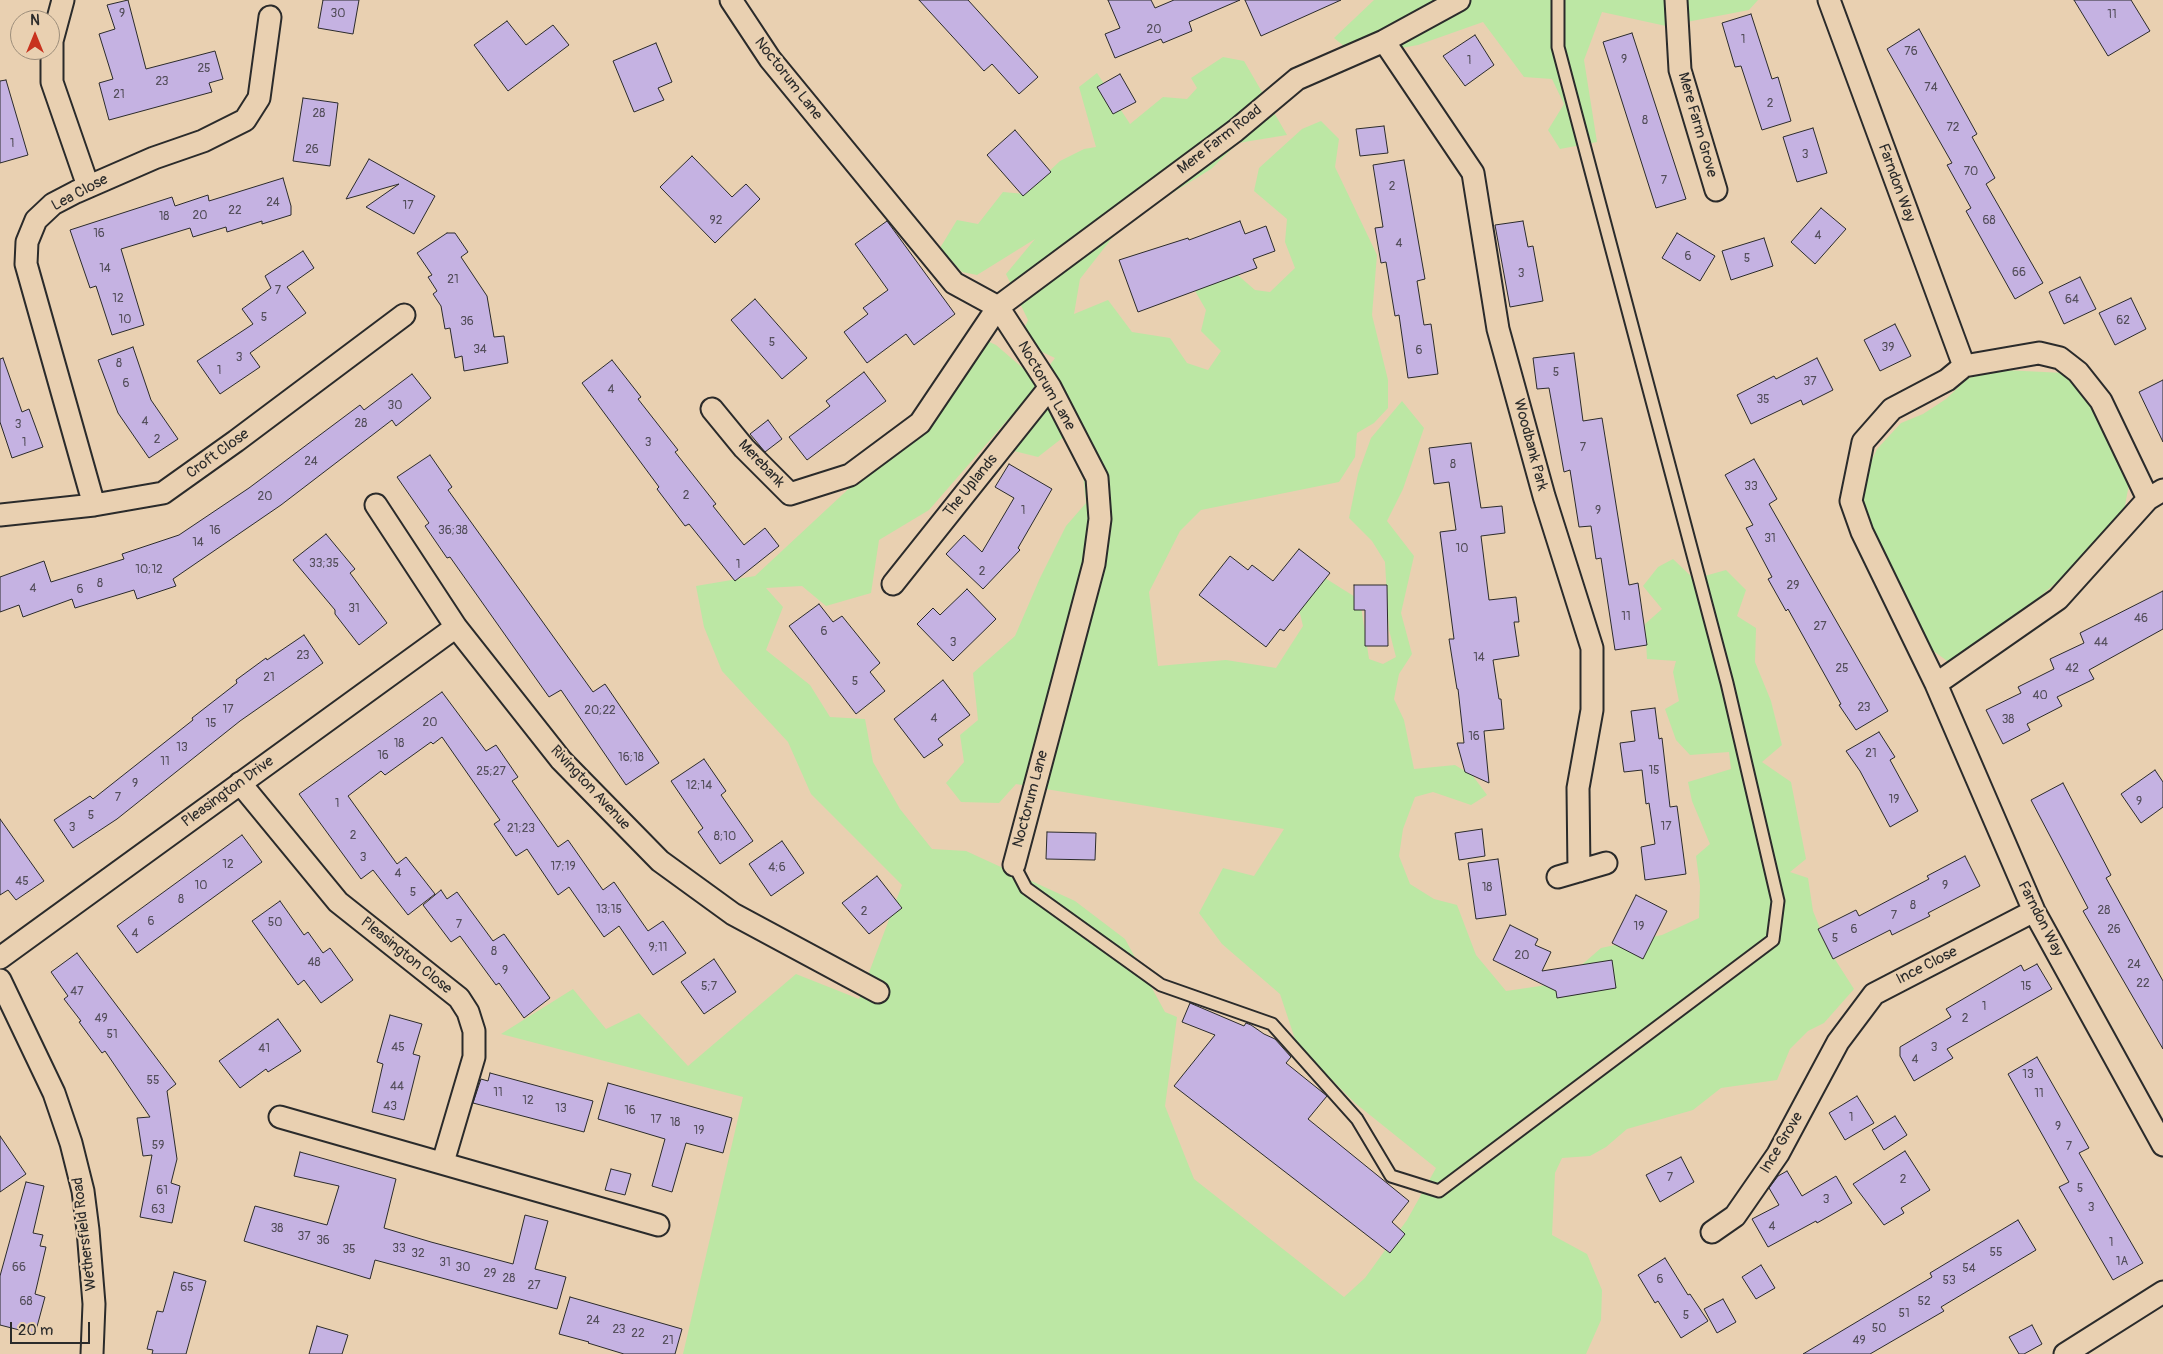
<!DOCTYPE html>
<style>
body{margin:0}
#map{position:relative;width:2163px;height:1354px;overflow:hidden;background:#e9d0b1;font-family:Pangolin,sans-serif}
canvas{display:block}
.north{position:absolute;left:10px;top:10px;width:50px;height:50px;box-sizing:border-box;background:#e9d0b1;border:1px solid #9d8e7b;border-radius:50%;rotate:0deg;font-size:14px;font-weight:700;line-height:20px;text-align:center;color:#2b2b2b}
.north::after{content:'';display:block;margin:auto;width:18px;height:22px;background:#c8321e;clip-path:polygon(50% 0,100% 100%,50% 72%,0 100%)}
.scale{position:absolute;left:10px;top:1322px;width:80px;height:22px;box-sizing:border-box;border:2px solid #2b2b2b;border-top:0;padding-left:6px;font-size:15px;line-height:18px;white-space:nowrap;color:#2b2b2b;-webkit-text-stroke:4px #e9d0b1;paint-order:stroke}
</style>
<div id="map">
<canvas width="2163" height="1354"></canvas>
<div class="north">N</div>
<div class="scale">20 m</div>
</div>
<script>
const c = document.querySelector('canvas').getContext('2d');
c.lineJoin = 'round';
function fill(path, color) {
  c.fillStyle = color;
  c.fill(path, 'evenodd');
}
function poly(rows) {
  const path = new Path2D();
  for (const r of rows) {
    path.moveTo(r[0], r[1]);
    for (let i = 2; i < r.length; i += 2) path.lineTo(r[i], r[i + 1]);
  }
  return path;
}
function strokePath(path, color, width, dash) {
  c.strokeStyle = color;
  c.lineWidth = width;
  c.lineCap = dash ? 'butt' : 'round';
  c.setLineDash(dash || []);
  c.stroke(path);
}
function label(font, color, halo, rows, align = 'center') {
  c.font = font + ' Pangolin,sans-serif';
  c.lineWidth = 4.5;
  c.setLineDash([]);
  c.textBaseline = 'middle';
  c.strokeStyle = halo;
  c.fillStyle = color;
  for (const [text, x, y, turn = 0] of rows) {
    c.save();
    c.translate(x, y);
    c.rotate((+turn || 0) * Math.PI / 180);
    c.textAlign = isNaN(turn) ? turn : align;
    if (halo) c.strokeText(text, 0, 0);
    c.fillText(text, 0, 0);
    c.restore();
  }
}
const green = poly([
 [1374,0,1758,0,1749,10,1666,26,1602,12,1584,60,1597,142,1560,149,1548,130,1564,104,1552,79,1524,77,1483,22,1418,45,1356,56,1334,38],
 [1223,57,1244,61,1287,135,1238,143,1211,169,1143,211,1112,238,1080,279,1074,314,1108,300,1132,332,1170,338,1187,363,1208,370,1221,351,1201,331,1206,310,1190,282,1233,271,1255,290,1270,292,1295,268,1285,242,1287,219,1254,191,1259,168,1302,129,1321,121,1339,139,1335,167,1377,255,1372,315,1388,380,1388,408,1374,423,1357,433,1355,457,1339,482,1201,510,1180,531,1149,592,1158,666,1226,660,1276,668,1303,626,1297,601,1317,573,1360,600,1369,659,1383,664,1396,657,1389,630,1385,562,1372,541,1349,518,1358,474,1371,438,1402,401,1424,428,1403,489,1387,521,1414,556,1401,613,1412,654,1399,674,1394,699,1404,720,1414,769,1455,765,1473,776,1487,795,1471,805,1433,792,1415,797,1403,829,1399,856,1410,884,1434,899,1457,905,1476,955,1506,991,1561,983,1601,948,1662,935,1699,918,1700,886,1696,856,1710,844,1692,801,1688,782,1731,769,1729,752,1690,755,1676,740,1665,709,1679,701,1673,672,1676,661,1647,659,1645,624,1662,609,1643,586,1658,567,1673,559,1694,579,1726,570,1746,590,1737,616,1756,628,1755,662,1771,701,1782,745,1762,762,1791,782,1806,859,1790,872,1808,878,1813,911,1829,950,1854,989,1824,1023,1808,1031,1790,1049,1777,1080,1721,1088,1693,1110,1627,1129,1606,1147,1590,1156,1562,1158,1555,1173,1552,1235,1587,1254,1602,1290,1601,1320,1586,1354,683,1354,743,1097,501,1034,573,989,606,1029,639,1013,688,1066,796,974,859,999,902,885,811,794,788,742,722,671,704,627,696,586,755,576,886,454,970,333,996,345,1038,381,1055,358,1019,341,1028,320,1006,274,1035,239,977,275,962,272,940,248,957,220,978,224,1003,192,1025,194,1060,161,1084,149,1096,147,1079,87,1097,73,1130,124,1163,97,1187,99,1197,88,1191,78],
 [1010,417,1014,451,1038,457,1070,432,1080,445,1086,503,1066,526,1040,578,1015,636,973,673,978,720,960,735,964,762,946,783,961,802,999,803,1016,784,1284,829,1254,876,1223,868,1199,913,1222,944,1280,994,1297,1045,1355,1103,1436,1168,1407,1220,1365,1278,1344,1297,1194,1179,1165,1106,1177,1017,1165,1012,1125,939,1075,901,966,851,932,849,900,809,873,762,865,719,830,717,810,685,766,650,783,607,766,588,802,586,826,606,871,593,879,540,929,510],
 [2004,370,2064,373,2092,407,2129,484,2124,511,2087,556,1972,655,1950,663,1932,650,1895,581,1863,508,1862,481,1877,449,1901,423,1923,414,1946,399,1968,378]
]);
const building = poly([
 [128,0,146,69,215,51,223,79,209,83,212,92,109,120,99,83,113,79,99,34,115,29,107,5,128,0],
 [323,0,359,0,353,34,318,28,323,0],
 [919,0,968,0,1038,77,1019,94,992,64,984,71,919,0],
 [1108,0,1151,0,1155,8,1174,0,1240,0,1189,22,1192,31,1163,43,1161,39,1115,58,1105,34,1120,28,1108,0],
 [1245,0,1341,0,1261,36,1245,0],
 [2074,0,2131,0,2150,31,2108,56,2074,0],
 [1751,14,1772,79,1778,77,1791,121,1762,130,1741,66,1735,67,1722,23,1751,14],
 [507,21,526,45,553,25,569,45,508,91,474,45,507,21],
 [1919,29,1977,134,1972,137,1995,178,1986,184,2043,283,2015,299,1966,211,1971,208,1947,165,1952,163,1887,49,1919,29],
 [1632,33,1686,199,1656,208,1603,42,1632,33],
 [1475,35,1494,65,1465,86,1443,56,1475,35],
 [656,43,672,82,658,88,664,100,634,112,613,61,656,43],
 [1120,74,1136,102,1113,114,1097,87,1120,74],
 [6,80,28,155,0,163,0,81,6,80],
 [303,98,338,103,330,166,293,161,303,98],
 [1384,126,1388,153,1360,156,1356,129,1384,126],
 [1813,128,1827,173,1797,182,1783,137,1813,128],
 [1015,130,1051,172,1023,196,987,155,1015,130],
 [692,156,732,197,746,184,760,199,715,243,660,187,692,156],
 [369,159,435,196,414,234,366,207,399,184,346,199,369,159],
 [1404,160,1425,279,1417,281,1424,325,1431,324,1438,374,1408,378,1399,315,1395,316,1386,262,1381,263,1375,228,1383,227,1373,165,1404,160],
 [283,178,291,206,291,215,262,224,262,221,227,232,226,227,193,237,190,228,121,249,144,325,112,335,96,286,90,288,70,230,172,197,175,206,208,195,209,201,283,178],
 [1821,208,1846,229,1815,264,1791,242,1821,208],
 [887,221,955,314,914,345,906,334,867,363,844,332,868,314,863,308,888,290,855,244,887,221],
 [1240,221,1245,234,1266,226,1275,251,1253,259,1257,268,1138,312,1119,260,1188,238,1189,240,1240,221],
 [1523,221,1528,247,1533,246,1543,301,1510,307,1495,225,1523,221],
 [447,233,455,233,468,252,461,257,487,296,494,337,504,336,508,363,464,371,462,356,455,358,450,328,445,329,441,306,433,294,437,291,428,277,432,275,417,253,447,233],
 [1677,233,1715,256,1700,281,1662,258,1677,233],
 [1764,238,1773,266,1731,280,1722,251,1764,238],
 [303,251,314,268,287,287,306,313,250,353,260,367,220,394,197,361,253,324,242,309,271,288,265,276,303,251],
 [2080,277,2096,309,2064,324,2049,292,2080,277],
 [2131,298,2146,329,2115,345,2099,313,2131,298],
 [755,299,807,358,782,379,731,320,755,299],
 [1895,324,1911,356,1880,371,1864,340,1895,324],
 [133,347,151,400,178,439,149,458,118,413,98,360,133,347],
 [1574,353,1583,421,1602,418,1629,585,1638,583,1647,645,1615,650,1601,558,1596,559,1591,526,1579,527,1570,470,1564,472,1549,388,1537,389,1533,358,1574,353],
 [3,358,22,412,29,409,43,447,12,458,0,422,0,359,3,358],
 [1817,358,1833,390,1803,405,1801,400,1751,424,1737,395,1774,376,1776,379,1817,358],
 [612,360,641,397,638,399,678,450,675,452,716,504,713,506,744,545,765,528,779,546,735,581,689,524,685,526,657,489,659,487,582,383,612,360],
 [864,372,886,401,807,460,789,437,830,406,826,401,864,372],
 [412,374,431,398,396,426,392,420,281,505,173,579,176,586,137,599,134,590,75,608,72,599,23,617,19,605,0,612,0,577,44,561,51,582,124,559,122,554,179,535,249,488,360,405,364,410,412,374],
 [2163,380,2163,442,2139,392,2163,380],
 [768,420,782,439,765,452,750,434,768,420],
 [1471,443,1481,508,1502,506,1505,533,1481,536,1489,600,1516,597,1519,622,1514,622,1519,656,1493,660,1499,699,1501,699,1504,729,1484,731,1489,783,1465,772,1457,743,1464,743,1458,689,1457,689,1449,639,1454,639,1440,532,1456,530,1449,482,1434,484,1429,448,1471,443],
 [430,455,452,487,448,490,593,692,605,684,659,763,626,785,561,690,549,697,450,557,447,558,425,526,429,523,397,477,430,455],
 [1754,459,1777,499,1769,504,1888,711,1856,730,1839,705,1841,704,1788,609,1786,611,1768,579,1772,577,1746,528,1753,525,1725,475,1754,459],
 [1009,464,1052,489,1018,548,1020,550,983,589,946,554,964,535,982,552,1014,498,995,487,1009,464],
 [326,534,355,569,350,573,387,623,359,645,335,614,335,610,293,560,326,534],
 [1299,549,1330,573,1284,631,1280,629,1266,647,1199,595,1230,556,1248,570,1252,565,1273,581,1299,549],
 [1354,585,1387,585,1388,646,1365,646,1365,610,1354,610,1354,585],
 [967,589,996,619,953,661,917,624,933,608,940,615,967,589],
 [2163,591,2163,629,2089,670,2094,679,2057,697,2062,706,2027,724,2030,730,2003,744,1986,710,2021,693,2018,687,2054,669,2050,659,2084,643,2080,633,2163,591],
 [819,604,833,622,842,616,880,663,870,672,885,691,856,714,789,626,819,604],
 [304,635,323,663,240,721,117,819,73,848,54,820,90,796,93,799,193,720,192,718,237,683,236,680,266,658,267,660,304,635],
 [943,680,970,715,938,739,943,745,924,758,894,719,943,680],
 [442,692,486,751,496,745,518,777,512,781,558,847,568,840,603,890,614,882,648,931,663,921,686,953,653,975,619,926,604,937,569,887,558,895,527,849,516,856,494,824,500,820,442,737,433,744,431,742,385,775,381,771,348,796,397,864,406,857,435,894,408,915,373,870,361,879,299,794,442,692],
 [1655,708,1659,739,1662,738,1670,807,1677,806,1686,874,1645,880,1641,847,1655,844,1649,803,1646,804,1642,770,1624,772,1620,743,1635,741,1631,711,1655,708],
 [1879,732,1895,757,1890,760,1918,811,1890,827,1860,771,1846,751,1879,732],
 [704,759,726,791,721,795,753,841,720,864,698,832,703,828,671,781,704,759],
 [2155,770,2163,782,2163,807,2141,823,2121,794,2155,770],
 [2063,783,2111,875,2106,878,2163,981,2163,1049,2083,911,2088,908,2031,800,2063,783],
 [0,819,44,881,16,900,8,890,0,895,0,819],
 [1482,829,1485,856,1459,860,1455,833,1482,829],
 [1047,832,1096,833,1095,860,1046,859,1047,832],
 [242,835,262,862,137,953,117,926,242,835],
 [782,841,804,873,771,896,749,864,782,841],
 [1965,856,1980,886,1928,913,1930,916,1892,935,1890,930,1833,959,1818,929,1856,910,1859,916,1929,879,1927,876,1965,856],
 [1498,859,1506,915,1476,919,1468,863,1498,859],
 [877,876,902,908,869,934,842,903,877,876],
 [441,890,447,899,457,892,493,941,504,934,550,998,524,1018,499,983,496,985,460,936,451,942,423,905,441,890],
 [1636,895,1667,911,1643,959,1612,943,1636,895],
 [280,901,304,935,308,932,323,953,330,948,353,980,321,1003,304,980,298,985,252,921,280,901],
 [1510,925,1538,939,1535,945,1551,952,1542,971,1612,960,1616,988,1557,998,1556,991,1493,960,1510,925],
 [77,953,176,1084,167,1091,177,1159,171,1183,180,1186,172,1223,140,1217,152,1155,143,1156,137,1118,150,1117,105,1051,102,1053,79,1022,81,1021,64,999,68,996,51,972,77,953],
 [714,959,736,992,704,1014,681,982,714,959],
 [2037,964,2052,989,1947,1049,1953,1058,1914,1081,1900,1056,1900,1047,1951,1017,1946,1009,2021,965,2024,971,2037,964],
 [1190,1003,1244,1026,1246,1023,1251,1025,1264,1034,1275,1039,1291,1057,1286,1063,1327,1096,1308,1119,1409,1201,1392,1222,1405,1234,1390,1253,1174,1086,1215,1035,1182,1022,1190,1003],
 [390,1015,422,1024,413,1054,420,1056,404,1120,372,1112,383,1064,377,1062,390,1015],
 [278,1019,301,1051,268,1072,266,1069,240,1088,219,1061,278,1019],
 [2037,1057,2089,1148,2079,1153,2143,1263,2113,1280,2059,1187,2069,1182,2008,1074,2037,1057],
 [490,1073,593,1101,584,1132,473,1103,481,1079,488,1081,490,1073],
 [608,1083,732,1118,723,1153,686,1143,672,1192,652,1186,665,1139,598,1119,608,1083],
 [1857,1096,1874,1123,1845,1140,1829,1113,1857,1096],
 [1895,1116,1907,1135,1884,1150,1872,1130,1895,1116],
 [0,1136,26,1174,0,1192,0,1136],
 [1905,1151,1930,1190,1901,1208,1904,1213,1884,1225,1853,1184,1905,1151],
 [300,1152,396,1179,384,1228,431,1242,513,1264,525,1215,548,1221,535,1269,566,1277,557,1309,375,1260,370,1279,244,1241,255,1206,327,1225,339,1186,294,1176,300,1152],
 [1681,1157,1694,1182,1660,1202,1646,1175,1681,1157],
 [611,1169,631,1174,625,1195,605,1190,611,1169],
 [1787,1171,1802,1196,1836,1176,1852,1203,1817,1223,1816,1221,1768,1247,1752,1219,1779,1205,1769,1188,1778,1176,1787,1171],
 [26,1182,44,1186,33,1233,43,1235,40,1246,46,1247,35,1294,45,1297,35,1334,0,1325,0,1276,26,1182],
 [2018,1220,2036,1250,1941,1307,1944,1311,1870,1354,1803,1354,1932,1277,1930,1273,2018,1220],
 [1665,1258,1688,1295,1690,1294,1708,1321,1681,1338,1658,1301,1655,1303,1638,1275,1665,1258],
 [1761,1265,1775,1288,1756,1299,1742,1277,1761,1265],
 [174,1272,206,1281,186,1354,152,1354,153,1350,147,1349,157,1311,163,1312,174,1272],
 [570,1297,682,1329,675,1354,624,1354,588,1343,589,1342,559,1334,570,1297],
 [1723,1299,1736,1322,1717,1333,1704,1309,1723,1299],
 [2032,1325,2042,1344,2024,1354,2019,1354,2009,1337,2032,1325],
 [317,1326,348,1335,342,1354,309,1354,317,1326]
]);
const lane = poly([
 [1014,865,1026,888,1161,985,1272,1024,1357,1119,1391,1176,1439,1191,1773,940,1778,901,1727,683,1558,47,1558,0]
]);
const street = poly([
 [63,0,52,41,52,82,88,186],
 [731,0,770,59,954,283,998,307,1050,387,1097,478,1100,519,1094,564,1014,865],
 [1676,0,1680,70,1716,190],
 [1829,0,1964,366,2039,353,2060,358,2078,372,2101,401,2148,499],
 [1384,41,1473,173,1498,329,1544,496,1592,648,1592,710,1578,788,1579,871],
 [1964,366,1947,380,1892,409,1863,442,1851,501,1862,532,1936,684,2034,911,2163,1145],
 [712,409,744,448,790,494,850,475,920,423,998,307,1235,131,1297,79,1384,41,1459,0],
 [94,505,26,264,27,242,36,220,53,204,76,192,154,158,203,141,245,120,259,98,270,17],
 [376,505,456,627,561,760,660,861,733,914,878,992],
 [0,515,94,505,163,493,236,441,404,315],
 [893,584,1050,387],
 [1936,684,2058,599,2148,499,2163,490],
 [240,783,338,902,459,998,468,1012,474,1031,474,1057,443,1162],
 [1558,877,1606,863],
 [0,958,456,627],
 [0,980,54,1093,71,1143,83,1191,88,1230,94,1304,92,1354],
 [280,1117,658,1225],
 [1712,1232,1735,1216,1778,1154,1838,1042,1874,994,2034,911],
 [2065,1354,2163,1292]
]);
const numberNames = [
 ["9",122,14],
 ["30",338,14],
 ["11",2112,15],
 ["20",1154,30],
 ["1",1743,40],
 ["76",1911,52],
 ["9",1624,60],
 ["1",1469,61],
 ["25",204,69],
 ["23",162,82],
 ["74",1931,88],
 ["21",119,95],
 ["2",1770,104],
 ["28",319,114],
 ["8",1645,121],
 ["72",1953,128],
 ["1",12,144],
 ["26",312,150],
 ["3",1805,155],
 ["70",1971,172],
 ["7",1664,181],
 ["2",1392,187],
 ["24",273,203],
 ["17",408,206],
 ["22",235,211],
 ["20",200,216],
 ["18",164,217],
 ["92",716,221],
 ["68",1989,221],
 ["16",99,234],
 ["4",1818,236],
 ["4",1399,244],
 ["6",1688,257],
 ["5",1747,259],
 ["14",105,269],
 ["66",2019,273],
 ["3",1521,274],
 ["21",453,280],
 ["7",278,291],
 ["12",118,299],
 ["64",2072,300],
 ["5",264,318],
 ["10",125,320],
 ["62",2123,321],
 ["36",467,322],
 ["5",772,343],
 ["39",1888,348],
 ["34",480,350],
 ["6",1419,351],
 ["3",239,358],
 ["8",119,364],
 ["1",219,371],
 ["5",1556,373],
 ["37",1810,382],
 ["6",126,384],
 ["4",611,390],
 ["35",1763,400],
 ["30",395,406],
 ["4",145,422],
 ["28",361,424],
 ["3",18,425],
 ["2",157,440],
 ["1",24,443],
 ["3",648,443],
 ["7",1583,448],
 ["24",311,462],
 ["8",1453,465],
 ["33",1751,487],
 ["2",686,496],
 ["20",265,497],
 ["1",1023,511],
 ["9",1598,511],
 ["16",215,531],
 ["36;38",453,531],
 ["31",1770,539],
 ["14",198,543],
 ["10",1462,549],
 ["33;35",324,564],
 ["1",738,565],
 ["10;12",149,570],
 ["2",982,572],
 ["8",100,584],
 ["29",1793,586],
 ["4",33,589],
 ["6",80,590],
 ["31",354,609],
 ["11",1626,617],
 ["46",2141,619],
 ["27",1820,627],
 ["6",824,632],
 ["3",953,643],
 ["44",2101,643],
 ["23",303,656],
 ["14",1479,658],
 ["25",1842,669],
 ["42",2072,669],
 ["21",269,678],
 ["5",855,682],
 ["40",2040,696],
 ["23",1864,708],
 ["17",228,710],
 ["20;22",600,711],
 ["4",934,719],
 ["38",2008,720],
 ["20",430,723],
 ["15",211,724],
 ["16",1474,737],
 ["18",399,744],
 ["13",182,748],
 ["21",1871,754],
 ["16",383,756],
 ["16;18",631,758],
 ["11",165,762],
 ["15",1654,771],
 ["25;27",491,772],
 ["9",135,784],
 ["12;14",699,786],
 ["7",118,798],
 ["19",1894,800],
 ["9",2139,802],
 ["1",337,804],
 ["5",91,816],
 ["17",1666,827],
 ["3",72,828],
 ["21;23",521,829],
 ["2",353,836],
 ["8;10",725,837],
 ["3",363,858],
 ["12",228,865],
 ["17;19",563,867],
 ["4;6",777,868],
 ["4",398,874],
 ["45",22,882],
 ["10",201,886],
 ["9",1945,886],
 ["18",1487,888],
 ["5",413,893],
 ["8",181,900],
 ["8",1913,906],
 ["13;15",609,910],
 ["28",2104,911],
 ["2",864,912],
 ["7",1894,916],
 ["6",151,922],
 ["50",275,923],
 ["7",459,925],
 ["19",1639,927],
 ["6",1854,930],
 ["26",2114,930],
 ["4",135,934],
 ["5",1835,939],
 ["9;11",658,948],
 ["8",494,952],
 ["20",1522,956],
 ["48",314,963],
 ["24",2134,965],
 ["9",505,971],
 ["22",2143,984],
 ["5;7",709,987],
 ["15",2026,987],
 ["47",77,992],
 ["1",1984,1007],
 ["49",101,1019],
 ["2",1965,1019],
 ["51",112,1035],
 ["45",398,1048],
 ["3",1934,1048],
 ["41",264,1049],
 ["4",1915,1060],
 ["13",2028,1075],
 ["55",153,1081],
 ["44",397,1087],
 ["11",498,1093],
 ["11",2039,1094],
 ["12",528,1101],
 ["43",390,1107],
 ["13",561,1109],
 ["16",630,1111],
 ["1",1851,1118],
 ["17",656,1120],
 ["18",675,1123],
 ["9",2058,1127],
 ["19",699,1131],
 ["59",158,1146],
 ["7",2069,1147],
 ["7",1670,1178],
 ["2",1903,1180],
 ["5",2080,1189],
 ["61",162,1191],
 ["3",1826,1200],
 ["3",2091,1208],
 ["63",158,1210],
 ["4",1772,1227],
 ["38",277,1229],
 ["37",304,1237],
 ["36",323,1241],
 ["1",2111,1243],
 ["33",399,1249],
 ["35",349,1250],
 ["55",1996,1253],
 ["32",418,1254],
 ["1A",2122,1262],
 ["31",445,1263],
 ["66",19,1268],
 ["30",463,1268],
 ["54",1969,1269],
 ["29",490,1274],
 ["28",509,1279],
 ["6",1660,1280],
 ["53",1949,1281],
 ["27",534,1286],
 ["65",187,1288],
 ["68",26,1302],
 ["52",1924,1302],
 ["51",1904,1314],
 ["5",1686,1316],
 ["24",593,1321],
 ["50",1879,1329],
 ["23",619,1330],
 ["22",638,1334],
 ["21",668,1341],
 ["49",1859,1341]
];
const streetNames = [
 ["Noctorum Lane",788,79,52],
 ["Mere Farm Grove",1697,125,74],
 ["Mere Farm Road",1220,140,-38],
 ["Farndon Way",1896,183,70],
 ["Lea Close",80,193,-28],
 ["Noctorum Lane",1046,386,60],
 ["Woodbank Park",1530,445,75],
 ["Croft Close",218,454,-36],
 ["Merebank",761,464,46],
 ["The Uplands",971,486,-51],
 ["Rivington Avenue",590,788,47],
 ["Pleasington Drive",228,792,-36],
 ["Noctorum Lane",1031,799,-75],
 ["Farndon Way",2040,919,63],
 ["Pleasington Close",406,956,39],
 ["Ince Close",1927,966,-27],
 ["Ince Grove",1782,1143,-59],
 ["Wethersfield Road",85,1234,-97]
];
fill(green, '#bce7a4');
fill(building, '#c5b2e2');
strokePath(building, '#2b2b2b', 1);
strokePath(lane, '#2b2b2b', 15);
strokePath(street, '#2b2b2b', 25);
strokePath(lane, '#e9d0b1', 11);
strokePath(street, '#e9d0b1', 21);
label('12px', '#524d59', null, numberNames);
label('15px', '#2b2b2b', '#e9d0b1', streetNames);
</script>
